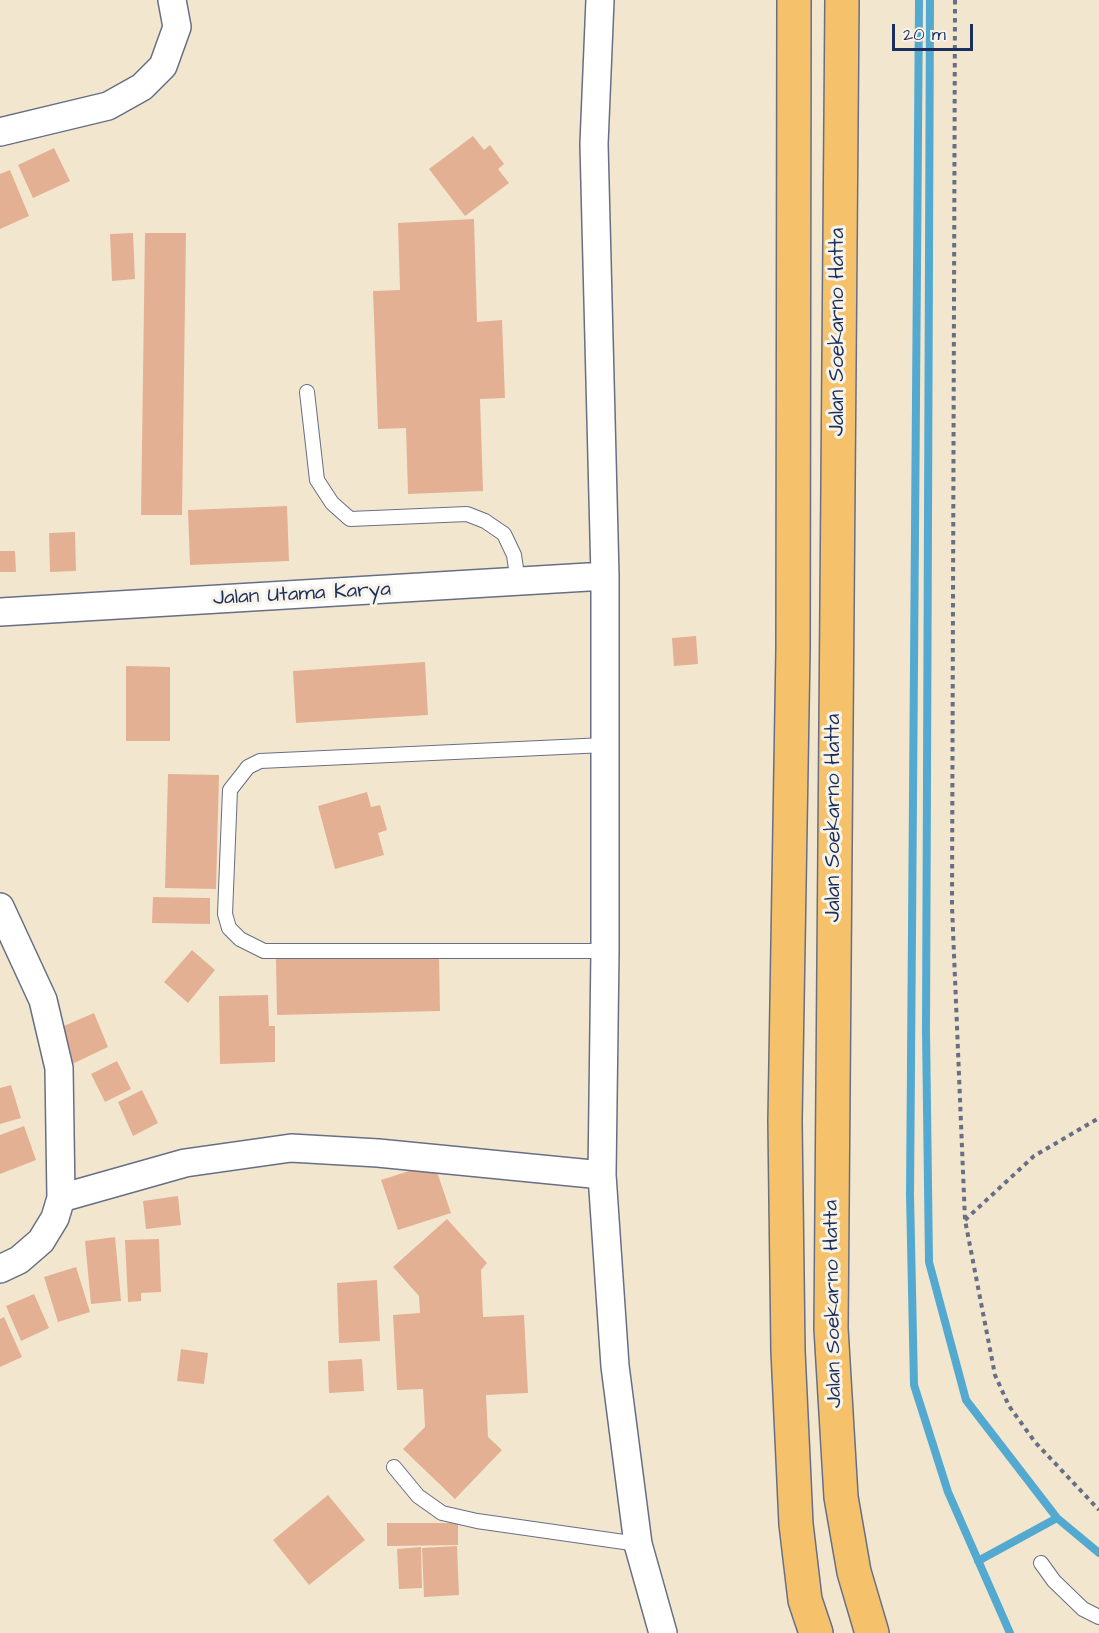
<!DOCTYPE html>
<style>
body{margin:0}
#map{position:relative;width:1099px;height:1633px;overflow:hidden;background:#f2e7ce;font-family:"Architects Daughter",sans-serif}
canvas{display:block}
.scale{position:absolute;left:892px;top:24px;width:81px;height:27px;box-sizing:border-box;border:3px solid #1b2f5e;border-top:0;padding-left:8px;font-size:18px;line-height:21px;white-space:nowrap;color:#1b2f5e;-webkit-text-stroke:4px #f7f3e8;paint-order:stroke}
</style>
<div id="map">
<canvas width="1099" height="1633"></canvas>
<div class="scale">20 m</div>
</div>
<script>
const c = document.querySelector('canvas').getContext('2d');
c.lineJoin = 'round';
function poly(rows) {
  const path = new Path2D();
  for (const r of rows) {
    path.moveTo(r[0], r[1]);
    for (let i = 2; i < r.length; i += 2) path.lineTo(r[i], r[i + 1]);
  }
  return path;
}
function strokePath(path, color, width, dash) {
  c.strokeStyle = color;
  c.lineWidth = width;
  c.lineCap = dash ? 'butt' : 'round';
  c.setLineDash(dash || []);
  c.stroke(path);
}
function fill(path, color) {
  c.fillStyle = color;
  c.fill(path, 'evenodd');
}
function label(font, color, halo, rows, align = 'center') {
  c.font = font + ' "Architects Daughter",sans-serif';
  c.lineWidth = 6;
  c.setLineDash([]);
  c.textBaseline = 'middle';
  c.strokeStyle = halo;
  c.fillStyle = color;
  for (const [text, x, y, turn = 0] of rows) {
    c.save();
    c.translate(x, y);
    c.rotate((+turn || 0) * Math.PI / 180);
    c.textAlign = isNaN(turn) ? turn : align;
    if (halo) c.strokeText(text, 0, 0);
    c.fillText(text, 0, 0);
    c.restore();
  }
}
const stream = poly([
 [919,0,910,1194,914,1385,948,1492,1010,1633],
 [930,0,926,1030,929,1262,966,1400,1057,1518,1099,1553],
 [978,1561,1057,1518]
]);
const building = poly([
 [473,136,484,150,490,145,504,164,498,169,509,183,465,216,429,169],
 [54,148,70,181,33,198,18,165],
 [10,170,29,216,0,229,0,174],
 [474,219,477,322,502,320,505,398,480,399,483,491,408,494,406,428,378,429,373,291,400,290,398,223],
 [133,233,135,279,112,281,110,234],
 [145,233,186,233,182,515,141,515],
 [287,506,289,561,190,565,188,510],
 [75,532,76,571,50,572,49,533],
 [0,551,15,551,16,572,0,572],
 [696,636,698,664,674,666,672,638],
 [425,662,428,715,296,723,293,671],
 [126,666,170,667,170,741,126,741],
 [168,774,219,775,216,889,165,888],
 [367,792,371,807,380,805,387,830,378,833,384,855,335,869,318,806],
 [153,897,210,898,210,924,152,923],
 [192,950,215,970,188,1003,164,982],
 [439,956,440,1011,277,1015,276,959],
 [268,995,269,1026,275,1026,275,1062,220,1064,219,996],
 [94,1013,108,1047,72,1064,57,1029],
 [117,1061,131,1089,105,1102,91,1074],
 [11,1085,21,1118,0,1124,0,1088],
 [142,1090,158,1123,133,1136,118,1102],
 [24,1126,36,1160,0,1174,0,1135],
 [434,1163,451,1213,398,1230,381,1180],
 [178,1196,181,1225,146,1229,143,1201],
 [447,1219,487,1263,481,1270,483,1317,524,1315,528,1393,486,1395,488,1437,502,1450,455,1499,403,1449,425,1427,423,1389,397,1390,393,1315,420,1313,419,1296,393,1267],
 [115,1237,121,1301,91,1304,85,1241],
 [159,1239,161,1292,141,1293,141,1301,128,1302,125,1240],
 [76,1267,90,1312,58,1322,44,1277],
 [377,1280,380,1341,339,1343,337,1283],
 [34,1294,49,1328,21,1341,6,1306],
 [4,1317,22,1357,0,1367,0,1319],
 [181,1349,208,1353,204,1384,177,1381],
 [362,1359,364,1391,329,1393,328,1361],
 [328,1495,365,1540,309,1585,273,1540],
 [387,1523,458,1523,458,1545,387,1546],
 [457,1546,459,1595,424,1597,422,1548],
 [421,1547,422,1588,399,1589,397,1549]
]);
const path = poly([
 [955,0,952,906,965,1220,995,1375,1009,1406,1035,1442,1099,1510],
 [965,1220,1034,1156,1099,1118]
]);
const service = poly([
 [307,392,317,480,332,503,350,519,467,514,485,521,504,534,514,555,518,582],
 [605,745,260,761,248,767,230,790,225,914,229,928,240,939,264,951,605,951],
 [394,1467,418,1496,442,1513,477,1521,638,1544],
 [1041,1563,1054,1581,1083,1609,1099,1617]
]);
const minor = poly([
 [600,0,594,144,605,576,605,951,602,1175,615,1366,638,1544,663,1633],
 [0,132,108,106,142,87,163,66,177,27,172,0],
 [0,612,605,576],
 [0,907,43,1000,59,1068,61,1198,55,1218,41,1241,19,1260,0,1269],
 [61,1198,185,1163,291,1148,378,1153,602,1175]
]);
const trunk = poly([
 [794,0,793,649,785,1121,788,1351,796,1524,805,1600,816,1633],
 [842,0,831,1328,841,1497,854,1572,872,1633]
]);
const streetNames = [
 ["Jalan Soekarno Hatta",839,332,-90],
 ["Jalan Utama Karya",302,595,-3],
 ["Jalan Soekarno Hatta",835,818,-90],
 ["Jalan Soekarno Hatta",834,1304,-91]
];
strokePath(stream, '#53a9d0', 8);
fill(building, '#e4b093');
strokePath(service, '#666f85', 16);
strokePath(minor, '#666f85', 30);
strokePath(trunk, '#666f85', 36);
strokePath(path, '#666f85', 4, [4.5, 4.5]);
strokePath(service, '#fff', 14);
strokePath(minor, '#fff', 27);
strokePath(trunk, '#f5c16b', 33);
label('21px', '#1b2f5e', '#f7f3e8', streetNames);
</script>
